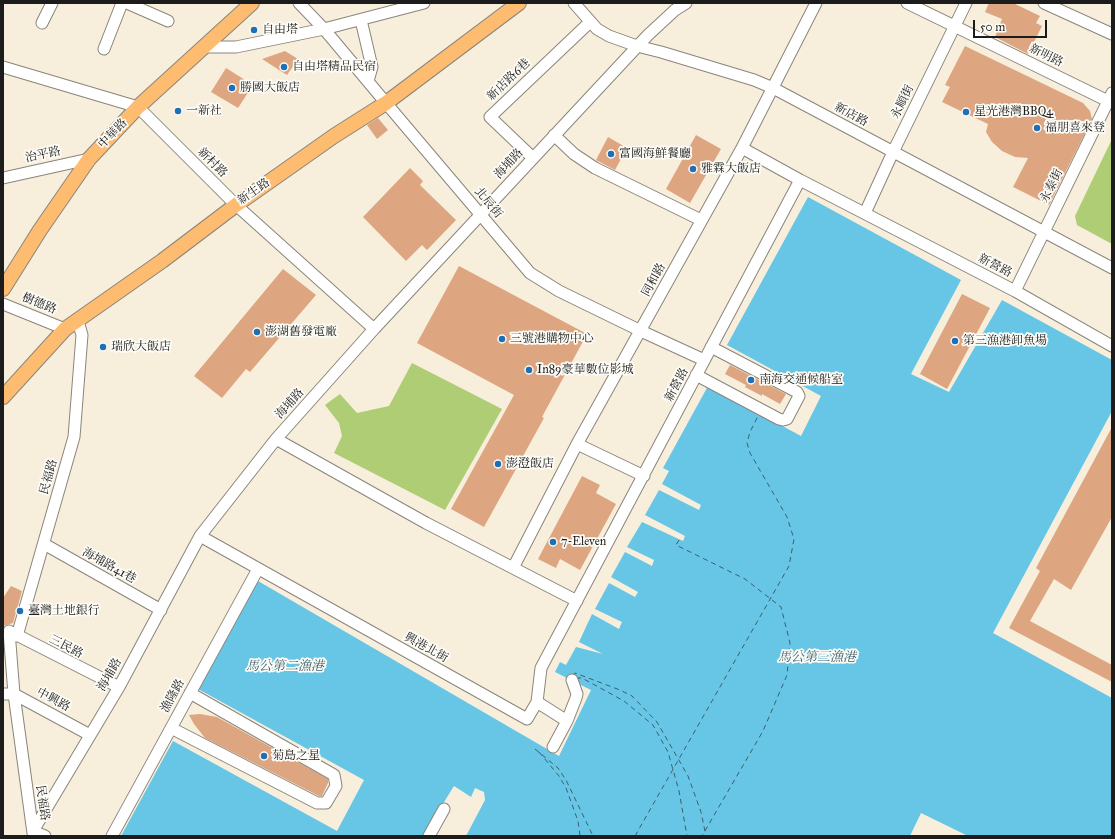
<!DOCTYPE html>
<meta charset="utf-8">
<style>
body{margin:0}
#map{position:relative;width:1115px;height:839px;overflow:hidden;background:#f7eedc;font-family:"IM FELL Great Primer",serif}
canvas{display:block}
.frame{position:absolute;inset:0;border:4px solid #1c1c1c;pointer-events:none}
.scale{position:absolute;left:973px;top:20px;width:74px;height:18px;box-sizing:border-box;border:2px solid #1c1c1c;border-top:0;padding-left:5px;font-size:12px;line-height:14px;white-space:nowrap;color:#1c1c1c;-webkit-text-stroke:3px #fdfcf7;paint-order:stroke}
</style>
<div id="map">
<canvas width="1115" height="839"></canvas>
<div class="frame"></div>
<div class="scale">50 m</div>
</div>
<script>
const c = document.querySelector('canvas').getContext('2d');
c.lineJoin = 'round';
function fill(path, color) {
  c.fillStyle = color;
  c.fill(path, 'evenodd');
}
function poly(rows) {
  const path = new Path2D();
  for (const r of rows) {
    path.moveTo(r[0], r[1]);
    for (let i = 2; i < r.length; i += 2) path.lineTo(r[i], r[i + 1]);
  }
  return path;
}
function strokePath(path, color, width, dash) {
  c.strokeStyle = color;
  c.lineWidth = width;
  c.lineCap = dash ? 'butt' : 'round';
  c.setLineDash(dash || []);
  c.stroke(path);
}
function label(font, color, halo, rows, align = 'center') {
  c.font = font + ' "IM FELL Great Primer","Noto Serif TC",serif';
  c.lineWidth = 3.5;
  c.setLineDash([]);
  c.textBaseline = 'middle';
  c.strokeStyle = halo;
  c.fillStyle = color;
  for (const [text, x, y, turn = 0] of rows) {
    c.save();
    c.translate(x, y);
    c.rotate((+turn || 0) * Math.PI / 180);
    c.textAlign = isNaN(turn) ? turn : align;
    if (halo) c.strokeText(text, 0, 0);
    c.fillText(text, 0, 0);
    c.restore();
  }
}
const green = poly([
 [1112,139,1112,244,1077,225,1075,216],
 [412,363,502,409,445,510,334,453,342,436,339,423,325,405,340,394,357,413,389,406]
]);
const water = poly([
 [808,197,961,280,911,374,949,392,1002,300,1112,360,1112,411,993,633,1112,698,1112,836,968,836,921,813,910,836,466,836,485,800,484,792,475,788,471,797,454,786,423,836,121,836,173,741,337,831,364,780,198,689,258,581,559,756,591,690,555,672,560,662,566,665,576,647,603,654,579,642,592,614,619,629,622,622,595,609,609,583,635,597,638,592,611,577,625,552,652,566,654,560,627,547,642,522,683,541,685,536,645,515,659,490,699,510,701,505,662,484,669,471,663,468,708,386,801,436,821,396,727,345]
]);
const ferry = poly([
 [679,540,676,545,745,579,781,607,790,643,787,675,763,731,702,836],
 [574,676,575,673,620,690,632,696,657,722,688,776,701,812,706,836],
 [576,678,582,678,624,701,653,725,668,752,679,791,687,836],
 [535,749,558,768,566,780,593,836],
 [539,752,559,776,566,788,578,821,580,836],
 [635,836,789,566,794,539,787,517,750,453,747,443,750,432,759,414]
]);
const building = poly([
 [989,3,1013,3,1040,16,1036,23,1042,26,1028,54,995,37,1002,19,985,12],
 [965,46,1083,103,1090,111,1092,119,1049,205,1013,187,1028,158,1015,157,1002,151,992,142,986,132,988,124,942,102,950,87,945,85],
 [285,51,298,59,287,75,262,59],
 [226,68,253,85,238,108,211,92],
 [378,118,388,130,377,139,367,125],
 [696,135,721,149,690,203,666,189],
 [608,137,627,148,615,170,596,160],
 [410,168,423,181,420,185,456,220,427,250,422,245,406,261,363,217],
 [459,266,587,334,542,417,544,418,484,527,451,509,514,395,417,343],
 [283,269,316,295,250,372,246,369,222,398,194,376],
 [962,294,990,308,947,389,920,374],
 [730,365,786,394,780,404,762,394,762,396,745,387,746,385,725,374],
 [1112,427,1112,517,1071,590,1054,579,1030,621,1112,665,1112,682,1009,628,1040,571,1036,568],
 [582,476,600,485,596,493,616,504,580,570,560,559,556,568,538,559],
 [11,586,22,591,13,623,3,626,3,598],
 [200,714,217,717,328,779,328,783,322,796,319,796,205,738,194,724,189,715]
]);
const minor = poly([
 [127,3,168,21],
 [299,3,324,29,386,103,530,273,559,291,641,331,704,360],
 [574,3,597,29,609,36,637,46,661,52,754,80,773,88,1112,268],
 [907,3,1108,101],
 [1044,3,1112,34],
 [361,20,372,67,368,81],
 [42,23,52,3],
 [204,47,236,47,324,29,424,3],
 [104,49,122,3],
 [3,67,138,107,236,205,374,329],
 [554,135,574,154,595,168,701,220],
 [742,148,800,180,1015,291,1112,346],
 [533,158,490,117,590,22],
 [3,178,89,159],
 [865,213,893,152,966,3],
 [1015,291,1112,93],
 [3,304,65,329],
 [696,375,779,419,783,420,787,419,799,396,797,392,711,347],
 [276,439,426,523,577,601],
 [577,444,644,476],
 [200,536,527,719,537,702,541,668,800,180],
 [44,544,161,610],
 [513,568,577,444,742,148,816,3],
 [9,631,14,694,33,833],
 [11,632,119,687],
 [17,636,74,437,82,335,78,321],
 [3,694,14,694,90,735],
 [537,702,567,721],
 [171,728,317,803,326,803,336,786,334,775,190,693],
 [553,747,567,721,576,698,577,694,572,680],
 [45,836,33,831,119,687,200,536,276,439,374,329,648,35,675,10,686,3],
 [112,836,258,569],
 [429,836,444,809]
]);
const major = poly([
 [3,289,40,230,89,159,138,107,252,3],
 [3,397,65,329,162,261,236,205,334,136,386,103,519,3]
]);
const markers = [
 [254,30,4,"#1f6fb2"],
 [284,67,4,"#1f6fb2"],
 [232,88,4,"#1f6fb2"],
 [178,111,4,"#1f6fb2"],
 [966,112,4,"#1f6fb2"],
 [1037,128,4,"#1f6fb2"],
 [611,154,4,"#1f6fb2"],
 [693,169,4,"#1f6fb2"],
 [257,332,4,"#1f6fb2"],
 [502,339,4,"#1f6fb2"],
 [955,341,4,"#1f6fb2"],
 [103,347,4,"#1f6fb2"],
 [529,370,4,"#1f6fb2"],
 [751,380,4,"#1f6fb2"],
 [498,464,4,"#1f6fb2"],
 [553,542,4,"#1f6fb2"],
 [20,611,4,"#1f6fb2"],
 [264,756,4,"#1f6fb2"]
];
const poiNames = [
 ["自由塔",262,30],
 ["自由塔精品民宿",292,67],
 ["勝國大飯店",240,88],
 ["一新社",186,111],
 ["星光港灣BBQ4",974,112],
 ["福朋喜來登",1045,128],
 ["富國海鮮餐廳",619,154],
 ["雅霖大飯店",701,169],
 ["澎湖舊發電廠",265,332],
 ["三號港購物中心",510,339],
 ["第三漁港卸魚場",963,341],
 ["瑞欣大飯店",111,347],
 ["In89豪華數位影城",537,370],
 ["南海交通候船室",759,380],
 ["澎澄飯店",506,464],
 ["7-Eleven",561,542],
 ["臺灣土地銀行",28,611],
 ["菊島之星",272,756]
];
const streetNames = [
 ["新明路",1046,56,26],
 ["新店路6巷",509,80,-44],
 ["永順街",903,102,-64],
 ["新店路",851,115,28],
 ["中華路",113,134,-46],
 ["治平路",43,155,-12],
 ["新村路",212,163,45],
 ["海埔路",509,164,-47],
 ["永泰街",1052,186,-64],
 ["新生路",254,192,-35],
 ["北辰街",488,203,50],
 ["新營路",995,266,27],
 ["同和路",654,280,-61],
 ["樹德路",39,304,22],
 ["新營路",677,385,-62],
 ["海埔路",290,404,-48],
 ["民福路",49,477,-74],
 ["海埔路41巷",109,566,29],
 ["三民路",66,647,27],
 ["興港北街",426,648,29],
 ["海埔路",110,675,-60],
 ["漁隆路",173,696,-61],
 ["中興路",53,700,28],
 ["民福路",42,803,82]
];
const waterNames = [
 ["馬公第三漁港",817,658],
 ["馬公第二漁港",285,667]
];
fill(green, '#aecd74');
fill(water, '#67c5e6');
strokePath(ferry, '#3a606d', 1, [5, 4]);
fill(building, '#dea581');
strokePath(minor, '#8a857c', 13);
strokePath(major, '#8a857c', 16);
strokePath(minor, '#fff', 11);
strokePath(major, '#febc70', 14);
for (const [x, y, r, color] of markers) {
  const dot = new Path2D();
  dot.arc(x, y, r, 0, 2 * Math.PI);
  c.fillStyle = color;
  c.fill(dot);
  strokePath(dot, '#fdfcf7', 1.5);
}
label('12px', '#1c1c1c', '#fdfcf7', poiNames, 'left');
label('12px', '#1c1c1c', '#fdfcf7', streetNames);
label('italic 13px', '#3a606d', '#fdfcf7', waterNames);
</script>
